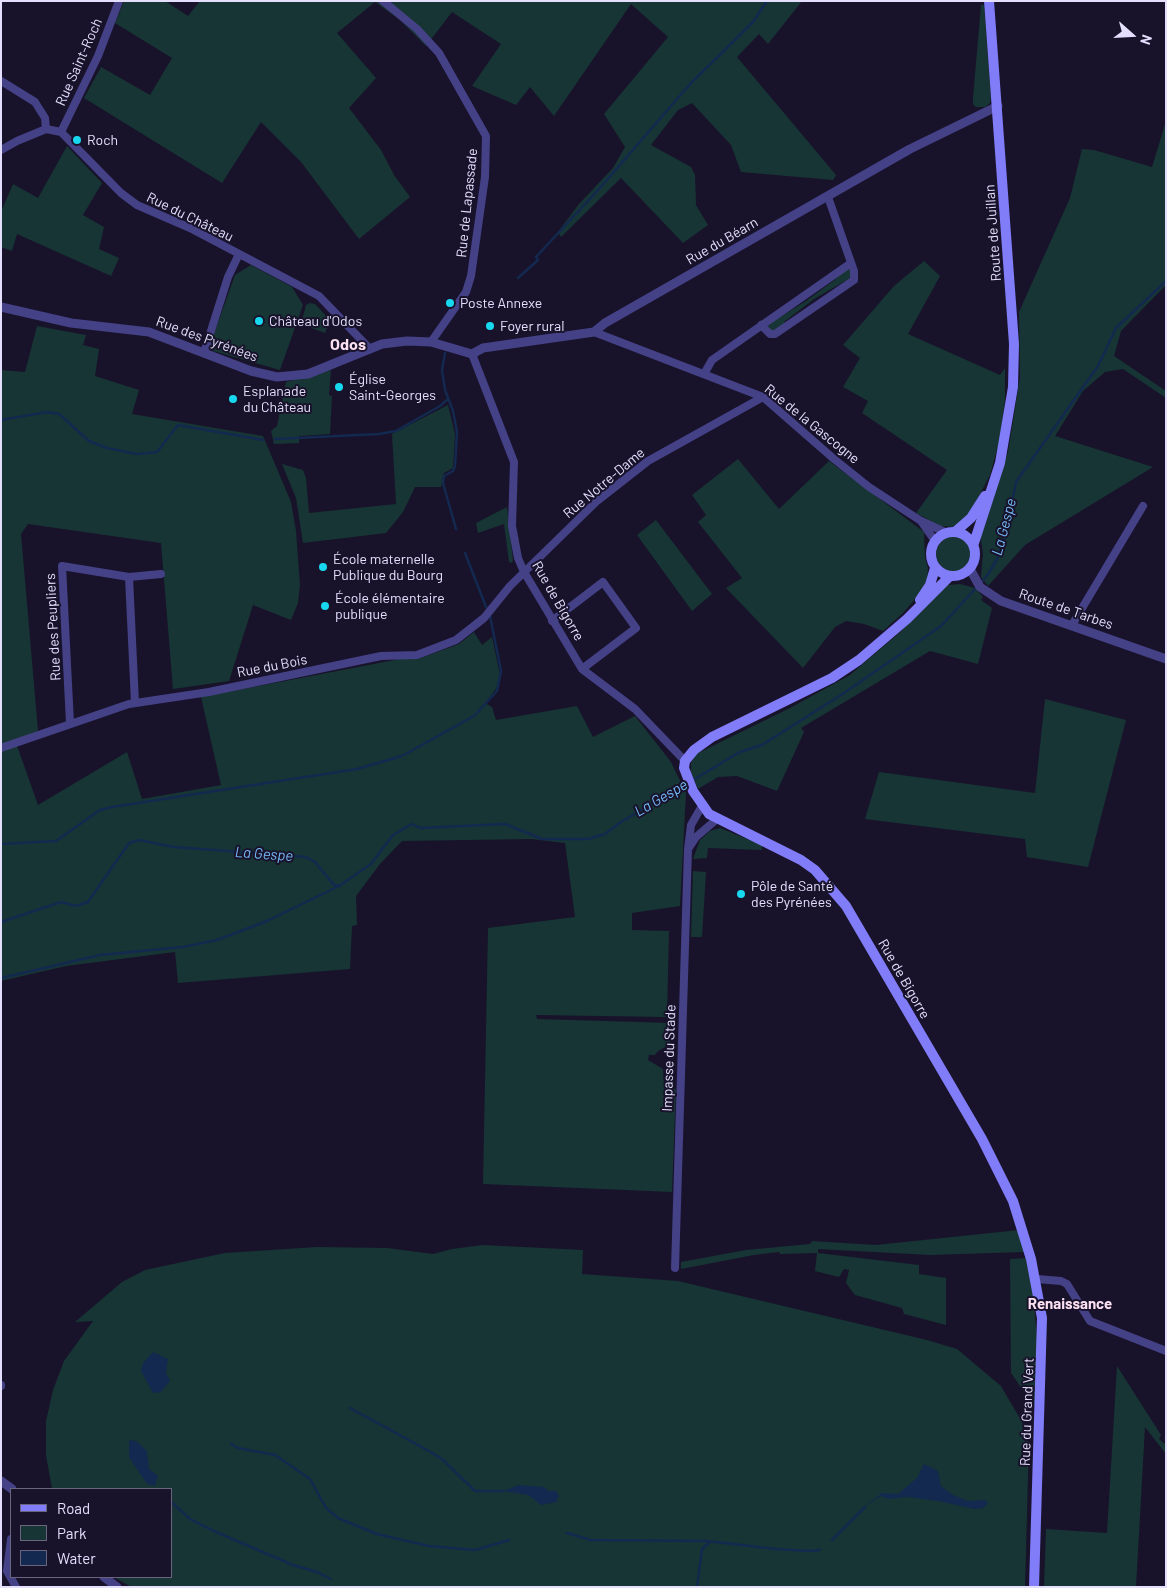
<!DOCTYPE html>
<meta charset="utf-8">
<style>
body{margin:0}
#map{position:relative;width:1167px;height:1588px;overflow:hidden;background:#18132b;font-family:Barlow,sans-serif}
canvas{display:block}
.frame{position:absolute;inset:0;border:2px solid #e3dffd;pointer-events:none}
.legend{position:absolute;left:10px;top:1488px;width:162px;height:90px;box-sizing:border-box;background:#18132b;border:1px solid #69657f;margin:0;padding:6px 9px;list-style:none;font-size:15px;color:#e3dffd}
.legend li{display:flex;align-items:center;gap:10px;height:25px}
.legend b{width:25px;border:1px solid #69657f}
.north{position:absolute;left:1107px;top:10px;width:50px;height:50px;-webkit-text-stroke:4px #18132b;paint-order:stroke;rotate:109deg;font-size:14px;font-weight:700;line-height:20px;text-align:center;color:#e3dffd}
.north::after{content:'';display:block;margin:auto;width:18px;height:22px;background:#e3dffd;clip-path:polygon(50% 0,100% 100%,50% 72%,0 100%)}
</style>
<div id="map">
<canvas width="1167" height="1588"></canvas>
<div class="frame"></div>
<ul class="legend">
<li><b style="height:6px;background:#817cf7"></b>Road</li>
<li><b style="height:14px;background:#173534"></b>Park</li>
<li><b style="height:14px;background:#13294f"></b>Water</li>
</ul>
<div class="north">N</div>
</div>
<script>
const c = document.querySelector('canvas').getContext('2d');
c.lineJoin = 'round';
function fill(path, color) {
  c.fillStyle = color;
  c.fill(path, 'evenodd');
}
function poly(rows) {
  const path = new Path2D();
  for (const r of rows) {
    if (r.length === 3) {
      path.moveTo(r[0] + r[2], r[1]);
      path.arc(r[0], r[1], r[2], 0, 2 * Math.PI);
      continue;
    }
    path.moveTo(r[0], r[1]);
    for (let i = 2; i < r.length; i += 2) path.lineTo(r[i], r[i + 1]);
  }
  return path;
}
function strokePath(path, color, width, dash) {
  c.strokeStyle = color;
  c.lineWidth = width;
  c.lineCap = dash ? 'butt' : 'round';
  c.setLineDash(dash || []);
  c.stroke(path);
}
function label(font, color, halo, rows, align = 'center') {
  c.font = font + ' Barlow,sans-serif';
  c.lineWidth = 4;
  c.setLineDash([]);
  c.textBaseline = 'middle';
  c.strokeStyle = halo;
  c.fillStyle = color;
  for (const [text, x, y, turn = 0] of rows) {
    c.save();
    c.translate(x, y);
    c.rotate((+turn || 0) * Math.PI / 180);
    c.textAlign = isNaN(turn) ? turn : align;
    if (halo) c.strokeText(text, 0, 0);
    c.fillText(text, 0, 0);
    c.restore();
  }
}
const green = poly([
 [124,1,165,1,188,16,200,1,802,1,768,44,759,34,737,57,836,175,833,180,741,172,731,145,692,103,678,110,651,145,691,167,695,175,696,205,708,225,683,243,621,178,561,237,558,232,579,204,613,168,625,147,604,114,668,37,631,4,554,116,530,87,516,105,472,86,501,44,452,12,426,46,400,20,375,2,337,33,376,78,349,108,381,150,394,175,410,197,359,239,301,162,261,122,222,183,84,98,101,67,150,95,172,58,115,23],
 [981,5,984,5,991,98,990,103,985,107,976,107,973,104,973,98],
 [1166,121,1166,285,1121,331,1114,356,1166,391,1166,398,1123,369,1105,372,1083,391,1055,436,1153,467,1025,545,988,586,981,577,983,553,980,534,1008,452,1020,377,1019,312,1070,198,1082,149,1094,150,1152,167],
 [67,146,102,183,83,215,104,227,99,249,119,258,111,276,17,234,12,251,1,247,1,212,13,184,38,198],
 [924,261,940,276,908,334,1000,375,1005,368,1005,400,1000,439,990,475,969,515,954,527,940,526,916,513,947,470,862,413,868,401,843,387,860,358,843,345,894,286],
 [251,265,292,287,303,305,280,370,213,351,210,345,235,275],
 [846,269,850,270,852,277,814,299,784,322,785,325,771,332,767,325,806,301,836,279,834,276],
 [310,303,315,304,330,320,325,333,301,324,306,305],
 [37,326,86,335,83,345,99,349,95,376,139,390,132,414,263,436,291,502,296,531,300,585,298,603,291,620,253,605,229,681,173,689,161,543,28,524,21,534,38,731,15,740,38,805,127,752,142,799,221,785,201,697,400,659,418,659,459,644,474,632,482,645,492,637,500,675,496,689,485,703,492,707,496,720,577,706,593,737,635,716,671,762,686,793,680,906,632,913,632,930,669,931,667,1017,536,1015,537,1019,672,1023,672,1037,669,1045,658,1051,655,1055,649,1055,648,1060,663,1069,664,1088,676,1089,672,1192,483,1184,488,928,575,917,565,843,531,839,402,841,380,864,356,896,357,925,352,926,350,969,178,983,175,952,66,966,1,981,1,370,25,372],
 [331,370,329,395,332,396,330,434,299,436,299,443,274,444,271,431,277,426,286,382],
 [448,405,455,434,453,468,444,473,441,487,415,487,403,512,386,533,303,543,296,498,282,464,303,470,306,478,309,513,396,504,392,434],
 [738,459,779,509,829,461,924,532,925,557,928,568,927,580,922,591,903,613,883,631,864,624,846,621,835,627,803,668,726,588,742,578,698,522,706,515,692,495],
 [507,507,513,560,512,563,509,562,504,524,478,533,476,523],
 [656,520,712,594,692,611,637,535],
 [954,554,18],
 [960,584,975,588,983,597,981,600,992,608,978,664,930,651,801,728,804,732,777,791,737,776,718,777,698,789,691,772,691,763,696,754,790,708,850,675,898,634,947,585],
 [1045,699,1126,720,1088,867,1027,857,1025,839,865,819,879,772,1035,793],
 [720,828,762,845,762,850,708,848,707,858,693,859,700,840,710,831],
 [693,871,706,872,702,937,691,937],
 [1019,1230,1024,1252,930,1255,818,1249,818,1253,919,1265,919,1274,946,1278,946,1325,904,1314,902,1308,855,1295,846,1283,849,1270,844,1269,839,1277,815,1271,817,1253,780,1254,779,1252,754,1255,681,1269,681,1262,746,1250,810,1244,812,1241,876,1245],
 [483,1245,583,1250,582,1274,678,1281,927,1340,957,1349,1001,1386,1022,1422,1029,1442,1025,1587,131,1587,114,1577,171,1577,171,1489,52,1489,46,1455,46,1421,53,1390,64,1361,93,1321,75,1322,122,1282,145,1270,225,1253,317,1247,387,1248,433,1254,452,1249],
 [1026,1258,1034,1301,1038,1354,1036,1404,1033,1405,1011,1373,1010,1259],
 [1117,1366,1161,1435,1159,1439,1166,1445,1166,1454,1145,1427,1136,1587,1044,1587,1046,1529,1107,1533]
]);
const water = poly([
 [153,1352,168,1359,166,1373,170,1381,161,1392,153,1393,141,1371,143,1363],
 [129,1440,136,1441,147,1451,149,1469,158,1476,155,1486,147,1484,129,1457],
 [924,1464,938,1471,941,1486,953,1495,968,1501,986,1500,988,1504,983,1508,974,1509,938,1501,907,1497,888,1499,881,1496,864,1507,882,1493,898,1494,917,1478],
 [519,1485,544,1487,549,1491,556,1491,559,1496,556,1502,541,1505,528,1495,503,1491]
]);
const stream = poly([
 [518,278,538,260,536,257,599,189,691,83,753,22,767,1],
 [445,353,442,370,445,390,453,411,457,432,455,466,453,471,444,476,443,483,456,529],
 [1,420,47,412,59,414,89,441,107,448,137,454,157,452,178,425,263,440],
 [275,439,379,434,396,431,440,406,448,399],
 [465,553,486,607],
 [693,780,740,752,762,745,844,693,941,626,987,576,997,559,1006,534,1016,482,1098,366,1116,328,1166,281],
 [1,844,56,841,100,810,112,807,357,769,402,756,474,716,497,691,501,671,490,616],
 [1,922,61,902,76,906,88,902,129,843,139,840,174,847,306,857,315,862,334,885,339,886,371,864,393,835,412,824,420,828,505,824,542,839,588,839,605,834,621,822,686,784],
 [1,978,100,955,183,947,217,940,267,921,339,886],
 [350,1408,427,1450,442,1459,475,1491,503,1491],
 [231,1444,238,1448,275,1455,310,1479,326,1508,338,1518,377,1534,429,1546,475,1550,509,1540],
 [171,1502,190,1519,216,1532,293,1565,317,1572,331,1579],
 [567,1533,591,1540,707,1541,776,1549,810,1551,820,1550],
 [832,1540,865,1507],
 [697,1587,702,1549,710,1542]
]);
const minor = poly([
 [383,1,417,29,439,53,486,136,485,177,471,276,466,292,431,342],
 [1,81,35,102,45,118,46,129],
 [61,132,98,56,119,1],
 [1,150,17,141,46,129,61,132,121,193,137,205,190,228,319,296,370,349],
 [761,325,770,334,775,334,854,280,854,271,828,197],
 [594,332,763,397,834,459,869,487,921,521],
 [204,353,228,277,239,254],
 [472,354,514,462,512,526,518,558,524,572,582,669,635,709,685,761],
 [704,374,712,360,851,263],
 [935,541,921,521,947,533],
 [129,577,161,574],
 [552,621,603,582,636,628,582,669],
 [1072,625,1143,506],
 [70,723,62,566,129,577,135,703],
 [1,748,129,704,209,692,381,656,417,655,456,640,484,618,510,586,597,501,648,461,763,397],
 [702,806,691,825,688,849,696,837,717,819],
 [675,1268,688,849],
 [1037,1279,1061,1281,1067,1284,1090,1321,1166,1351],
 [1,1385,1,1386],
 [11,1539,7,1571,16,1587]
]);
const tertiary = poly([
 [1,307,71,323,149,332,251,371,277,377,308,374,382,344,407,341,431,342,472,354,483,348,594,332,605,323,910,149,998,106],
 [970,569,980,587,1001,601,1166,659],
 [1,1481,12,1489],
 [104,1577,117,1587]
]);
const secondary = poly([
 [953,554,22],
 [955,532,971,518,985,496],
 [974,543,1000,463,1013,387,1014,344,989,1],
 [949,577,907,619,859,660,832,678,712,737,694,750,685,761,684,768,693,791,709,814,801,860,815,870,846,906,982,1139,1013,1201,1031,1259,1042,1318,1034,1587],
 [920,600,930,585,935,568]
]);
const markers = [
 [77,140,5,"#18d8f0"],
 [450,303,5,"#18d8f0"],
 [259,321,5,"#18d8f0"],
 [490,326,5,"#18d8f0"],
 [339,387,5,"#18d8f0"],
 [233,399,5,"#18d8f0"],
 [323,567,5,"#18d8f0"],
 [325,606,5,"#18d8f0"],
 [741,894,5,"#18d8f0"]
];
const streetNames = [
 ["Rue Saint-Roch",79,62,-66],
 ["Rue de Lapassade",467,203,-84],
 ["Rue du Château",190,217,26],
 ["Route de Juillan",993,233,-94],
 ["Rue du Béarn",722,241,-30],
 ["Rue des Pyrénées",207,339,20],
 ["Rue de la Gascogne",812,424,39],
 ["Rue Notre-Dame",604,483,-40],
 ["Rue de Bigorre",558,601,60],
 ["Route de Tarbes",1066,609,19],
 ["Rue des Peupliers",53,627,-93],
 ["Rue du Bois",272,666,-11],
 ["Rue de Bigorre",904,979,60],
 ["Impasse du Stade",669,1058,-88],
 ["Rue du Grand Vert",1027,1412,-88]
];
const poiNames = [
 ["Roch",87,140],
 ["Poste Annexe",460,303],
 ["Château d'Odos",269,321],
 ["Foyer rural",500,326],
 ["Église",349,379],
 ["Saint-Georges",349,395],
 ["Esplanade",243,391],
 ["du Château",243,407],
 ["École maternelle",333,559],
 ["Publique du Bourg",333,575],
 ["École élémentaire",335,598],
 ["publique",335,614],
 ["Pôle de Santé",751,886],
 ["des Pyrénées",751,902]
];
const waterNames = [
 ["La Gespe",1004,527,-75],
 ["La Gespe",661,798,-30],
 ["La Gespe",264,854,4]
];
const neighbourhoodNames = [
 ["Renaissance",1070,1304]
];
const quarterNames = [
 ["Odos",348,345]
];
fill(green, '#173534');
fill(water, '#13294f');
strokePath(stream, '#13294f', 2.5);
strokePath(minor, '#454187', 8);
strokePath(tertiary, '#454187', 9);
strokePath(secondary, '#817cf7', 10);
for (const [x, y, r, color] of markers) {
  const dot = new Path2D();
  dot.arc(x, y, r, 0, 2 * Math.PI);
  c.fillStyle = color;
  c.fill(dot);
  strokePath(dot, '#18132b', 2);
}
label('14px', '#e3dffd', '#18132b', streetNames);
label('14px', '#e3dffd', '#18132b', poiNames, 'left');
label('italic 15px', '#74b8f6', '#18132b', waterNames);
label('bold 15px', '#fde1f2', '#18132b', neighbourhoodNames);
label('bold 16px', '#fde1f2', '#18132b', quarterNames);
</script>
